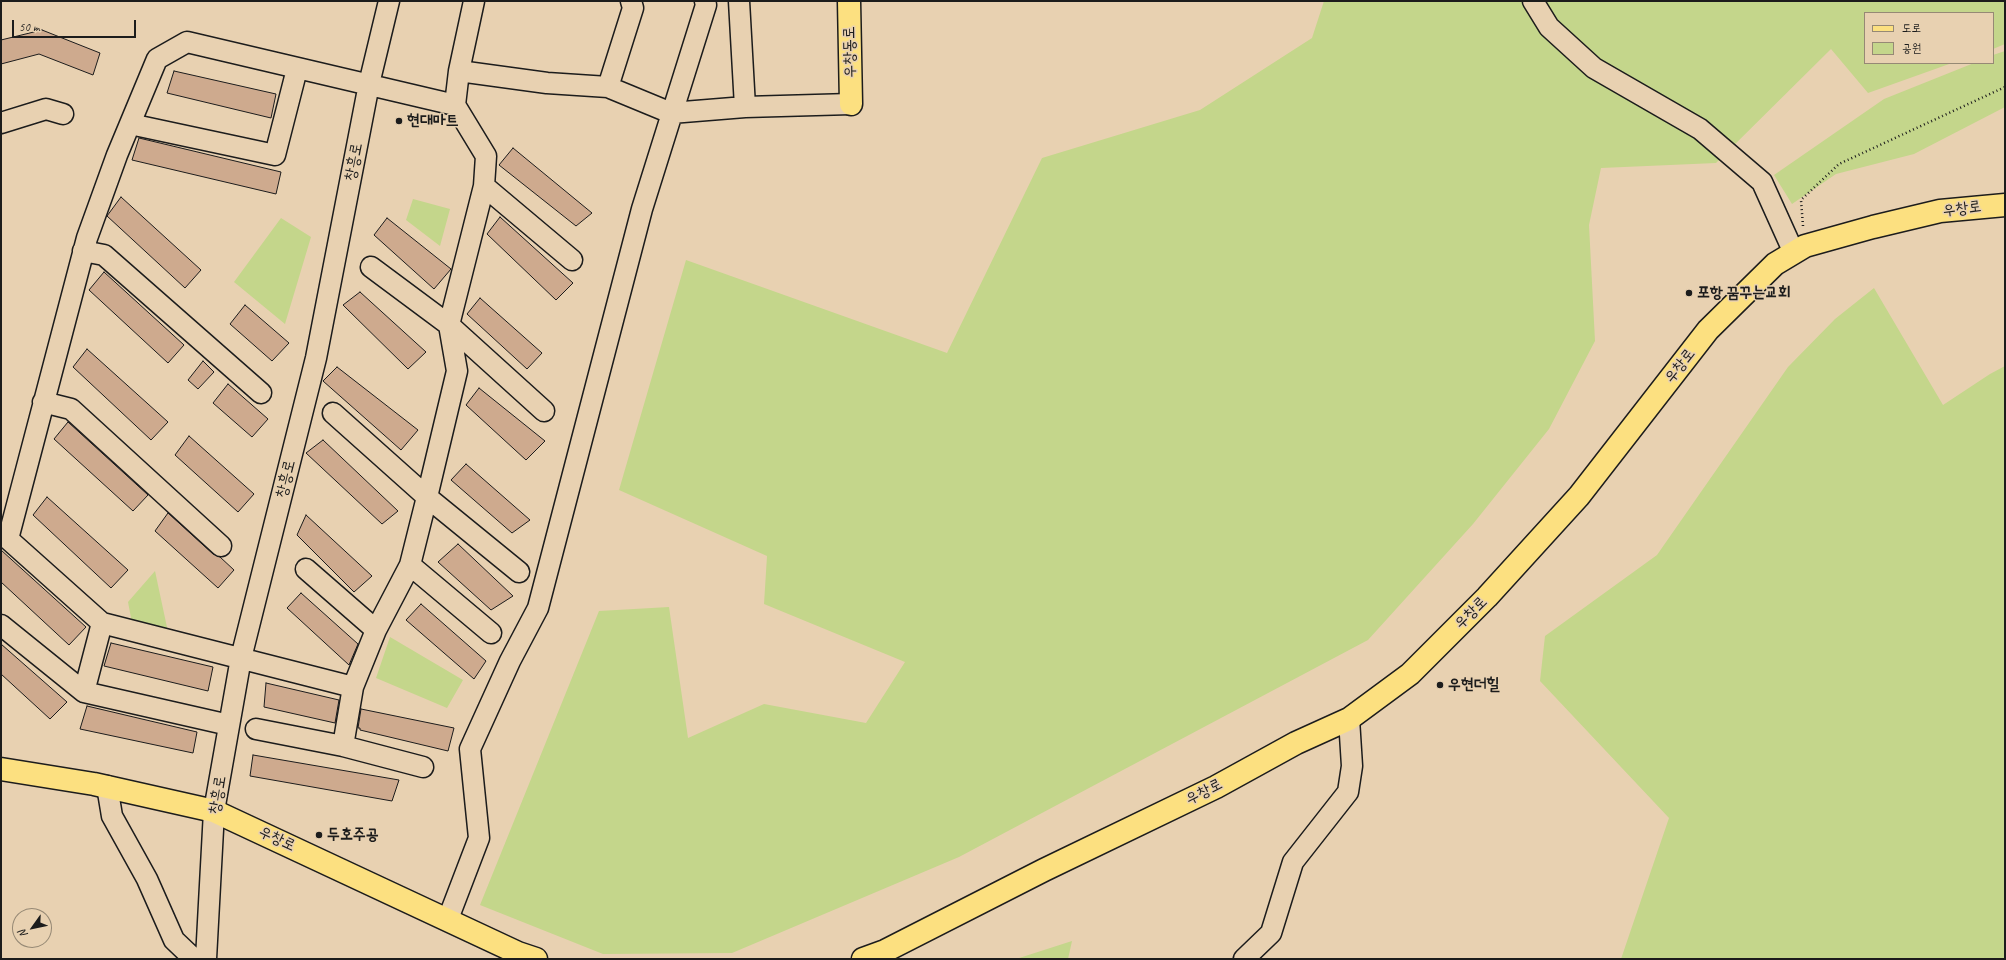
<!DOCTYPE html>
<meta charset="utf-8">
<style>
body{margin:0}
#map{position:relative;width:2006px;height:960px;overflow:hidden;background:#e8d1b1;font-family:Caveat,"Poor Story",sans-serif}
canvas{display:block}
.frame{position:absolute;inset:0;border:2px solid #1c1c1c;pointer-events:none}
.legend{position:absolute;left:1864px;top:12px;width:130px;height:52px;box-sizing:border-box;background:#e8d1b1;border:1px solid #968975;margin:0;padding:5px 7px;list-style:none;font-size:12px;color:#1c1c1c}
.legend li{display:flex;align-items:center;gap:8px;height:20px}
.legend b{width:20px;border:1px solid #968975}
.north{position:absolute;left:12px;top:908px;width:40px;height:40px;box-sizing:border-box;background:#e8d1b1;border:1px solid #968975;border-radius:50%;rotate:237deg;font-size:11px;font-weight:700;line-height:16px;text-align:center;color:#1c1c1c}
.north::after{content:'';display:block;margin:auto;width:14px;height:18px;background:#1c1c1c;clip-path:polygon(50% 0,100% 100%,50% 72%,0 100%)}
.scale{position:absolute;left:12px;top:20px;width:124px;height:18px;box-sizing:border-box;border:2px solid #1c1c1c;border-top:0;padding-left:5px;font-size:12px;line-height:14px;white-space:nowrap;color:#1c1c1c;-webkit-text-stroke:3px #e8d1b1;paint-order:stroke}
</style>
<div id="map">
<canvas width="2006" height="960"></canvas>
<div class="frame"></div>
<ul class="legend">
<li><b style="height:5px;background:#fce080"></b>도로</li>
<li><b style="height:11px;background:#c4d68b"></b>공원</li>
</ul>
<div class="north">N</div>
<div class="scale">50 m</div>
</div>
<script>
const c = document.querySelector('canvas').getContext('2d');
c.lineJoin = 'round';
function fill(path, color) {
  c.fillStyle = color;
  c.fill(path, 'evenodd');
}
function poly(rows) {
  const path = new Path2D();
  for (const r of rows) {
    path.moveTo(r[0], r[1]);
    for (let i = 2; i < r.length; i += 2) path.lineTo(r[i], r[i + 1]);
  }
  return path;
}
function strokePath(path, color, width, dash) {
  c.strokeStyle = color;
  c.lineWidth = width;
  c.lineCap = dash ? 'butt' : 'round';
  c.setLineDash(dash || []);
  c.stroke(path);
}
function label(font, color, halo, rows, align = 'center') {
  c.font = font + ' Caveat,"Poor Story",sans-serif';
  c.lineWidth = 3;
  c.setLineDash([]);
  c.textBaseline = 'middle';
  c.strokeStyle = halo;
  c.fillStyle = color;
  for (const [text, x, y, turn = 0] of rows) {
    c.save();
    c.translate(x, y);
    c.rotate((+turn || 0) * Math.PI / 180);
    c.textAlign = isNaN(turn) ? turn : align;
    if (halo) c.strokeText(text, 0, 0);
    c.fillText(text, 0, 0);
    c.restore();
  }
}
const green = poly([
 [1324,1,2005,1,2005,44,1993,49,1993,13,1865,13,1865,63,1952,63,1868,93,1831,49,1716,163,1601,168,1589,225,1595,341,1549,429,1473,524,1368,640,959,857,732,953,603,954,480,905,599,611,669,607,688,738,764,704,866,723,905,662,764,604,767,556,619,490,686,260,947,353,1042,158,1200,110,1312,38],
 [2005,51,2005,107,1914,154,1836,174,1792,204,1774,175,1884,99,1974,63,1993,63,1993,55],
 [413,199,450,209,440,246,406,220],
 [281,218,311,237,285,324,234,282],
 [1874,288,1943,405,1990,374,2005,366,2005,959,1621,959,1669,818,1540,681,1545,636,1657,555,1788,367,1835,319],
 [155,571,168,632,132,623,128,602],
 [390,637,463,680,447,708,376,678],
 [1072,941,1068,959,1016,959]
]);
const building = poly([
 [42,30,100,53,93,75,39,54,1,64,1,40,42,30],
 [174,71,276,94,271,118,167,93,174,71],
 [139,138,281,172,276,194,132,160,139,138],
 [513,148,592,213,576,226,499,165,513,148],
 [121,197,201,270,185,288,107,216,121,197],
 [500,217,573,283,556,300,487,234,500,217],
 [387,218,451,269,434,289,374,235,387,218],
 [104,272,184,345,168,363,89,290,104,272],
 [360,292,426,352,408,369,343,305,360,292],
 [480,298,542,353,527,369,467,314,480,298],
 [245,305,289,343,272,361,230,324,245,305],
 [87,349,168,422,151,440,73,367,87,349],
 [203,361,214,372,198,389,188,380,203,361],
 [337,367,418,430,401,450,323,381,337,367],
 [228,384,268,419,252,437,213,403,228,384],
 [479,388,545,441,526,460,466,405,479,388],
 [68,422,148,495,133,511,54,439,68,422],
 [189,436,254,494,238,512,175,455,189,436],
 [323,440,398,511,382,524,306,453,323,440],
 [466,464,530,520,512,533,451,480,466,464],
 [47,497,128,570,111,588,33,515,47,497],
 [168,513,213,554,220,557,234,570,218,588,155,531,168,513],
 [306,515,372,576,354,592,297,535,306,515],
 [458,544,513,596,491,610,438,562,458,544],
 [1,550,86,627,69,645,1,582,1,550],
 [301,593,358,644,349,665,287,608,301,593],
 [421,604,486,661,474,679,406,620,421,604],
 [111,643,213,667,208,691,104,666,111,643],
 [1,644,67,702,50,719,1,674,1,644],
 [266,683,339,700,335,723,264,707,266,683],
 [87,706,197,732,193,753,80,729,87,706],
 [361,709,454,728,448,751,360,730,360,728,358,728,361,709],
 [253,755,399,780,392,801,250,776,253,755]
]);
const path = poly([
 [1803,226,1801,200,1839,164,2005,87]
]);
const minor = poly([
 [739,1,745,107],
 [1533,1,1549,27,1594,68,1700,129,1762,182,1794,253],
 [459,71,547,83,608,87,671,113,745,107,851,104],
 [608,87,633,8,631,1],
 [455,105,486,156,484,186,572,260],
 [1,123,46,109,63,114],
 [130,124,275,155,297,69],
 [83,251,104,255,261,393],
 [371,267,449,325,484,186],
 [449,325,544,411],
 [43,402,71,409,221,546],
 [333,413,427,497,457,371,449,325],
 [306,569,376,630,410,565],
 [102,623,84,692,229,725],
 [1,625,84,692],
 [376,630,353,687,102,623,8,539,87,238,117,155,157,59,187,42,455,105,459,71,474,1],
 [491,633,410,565,427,497,519,572],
 [256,729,343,746,353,687],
 [343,746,423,767],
 [107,786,112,816,147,879,174,940,194,959],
 [448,919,479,838,470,749,510,661,538,608,642,209,706,5,705,1],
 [206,959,214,811,241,658,316,358,369,84,389,1],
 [1244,959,1271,933,1293,862,1348,792,1352,766,1349,719]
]);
const major = poly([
 [849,1,851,104],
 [1,769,94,784,214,811,518,953,536,959],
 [863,959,885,951,1044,870,1216,787,1296,743,1349,719,1410,674,1487,597,1579,496,1708,330,1775,264,1805,246,1873,227,1940,211,2005,205]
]);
const markers = [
 [399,121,4,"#1c1c1c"],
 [1689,293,4,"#1c1c1c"],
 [1440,685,4,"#1c1c1c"],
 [319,835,4,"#1c1c1c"]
];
const streetNames = [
 ["우창동로",850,52,-91],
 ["창흥로",354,162,-79],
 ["우창로",1962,209,-7],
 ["우창로",1680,366,-52],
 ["창흥로",286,479,-76],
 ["우창로",1471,613,-45],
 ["우창로",1204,792,-27],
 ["창흥로",218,795,-81],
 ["우창로",277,839,25]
];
const poiNames = [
 ["현대마트",407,121],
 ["포항 꿈꾸는교회",1697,293],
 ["우현더힐",1448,685],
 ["두호주공",327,835]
];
fill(green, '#c4d68b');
fill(building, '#ceaa8e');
strokePath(building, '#1c1c1c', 1);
strokePath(minor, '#1c1c1c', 23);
strokePath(major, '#1c1c1c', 25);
strokePath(path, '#1c1c1c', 2.5, [1, 3]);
strokePath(minor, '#e8d1b1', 20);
strokePath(major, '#fce080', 22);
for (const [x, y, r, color] of markers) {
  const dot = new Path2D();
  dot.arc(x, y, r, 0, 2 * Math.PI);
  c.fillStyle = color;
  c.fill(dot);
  strokePath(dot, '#e8d1b1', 1.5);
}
label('16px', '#1c1c1c', '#e8d1b1', streetNames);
label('bold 16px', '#1c1c1c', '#e8d1b1', poiNames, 'left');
</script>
